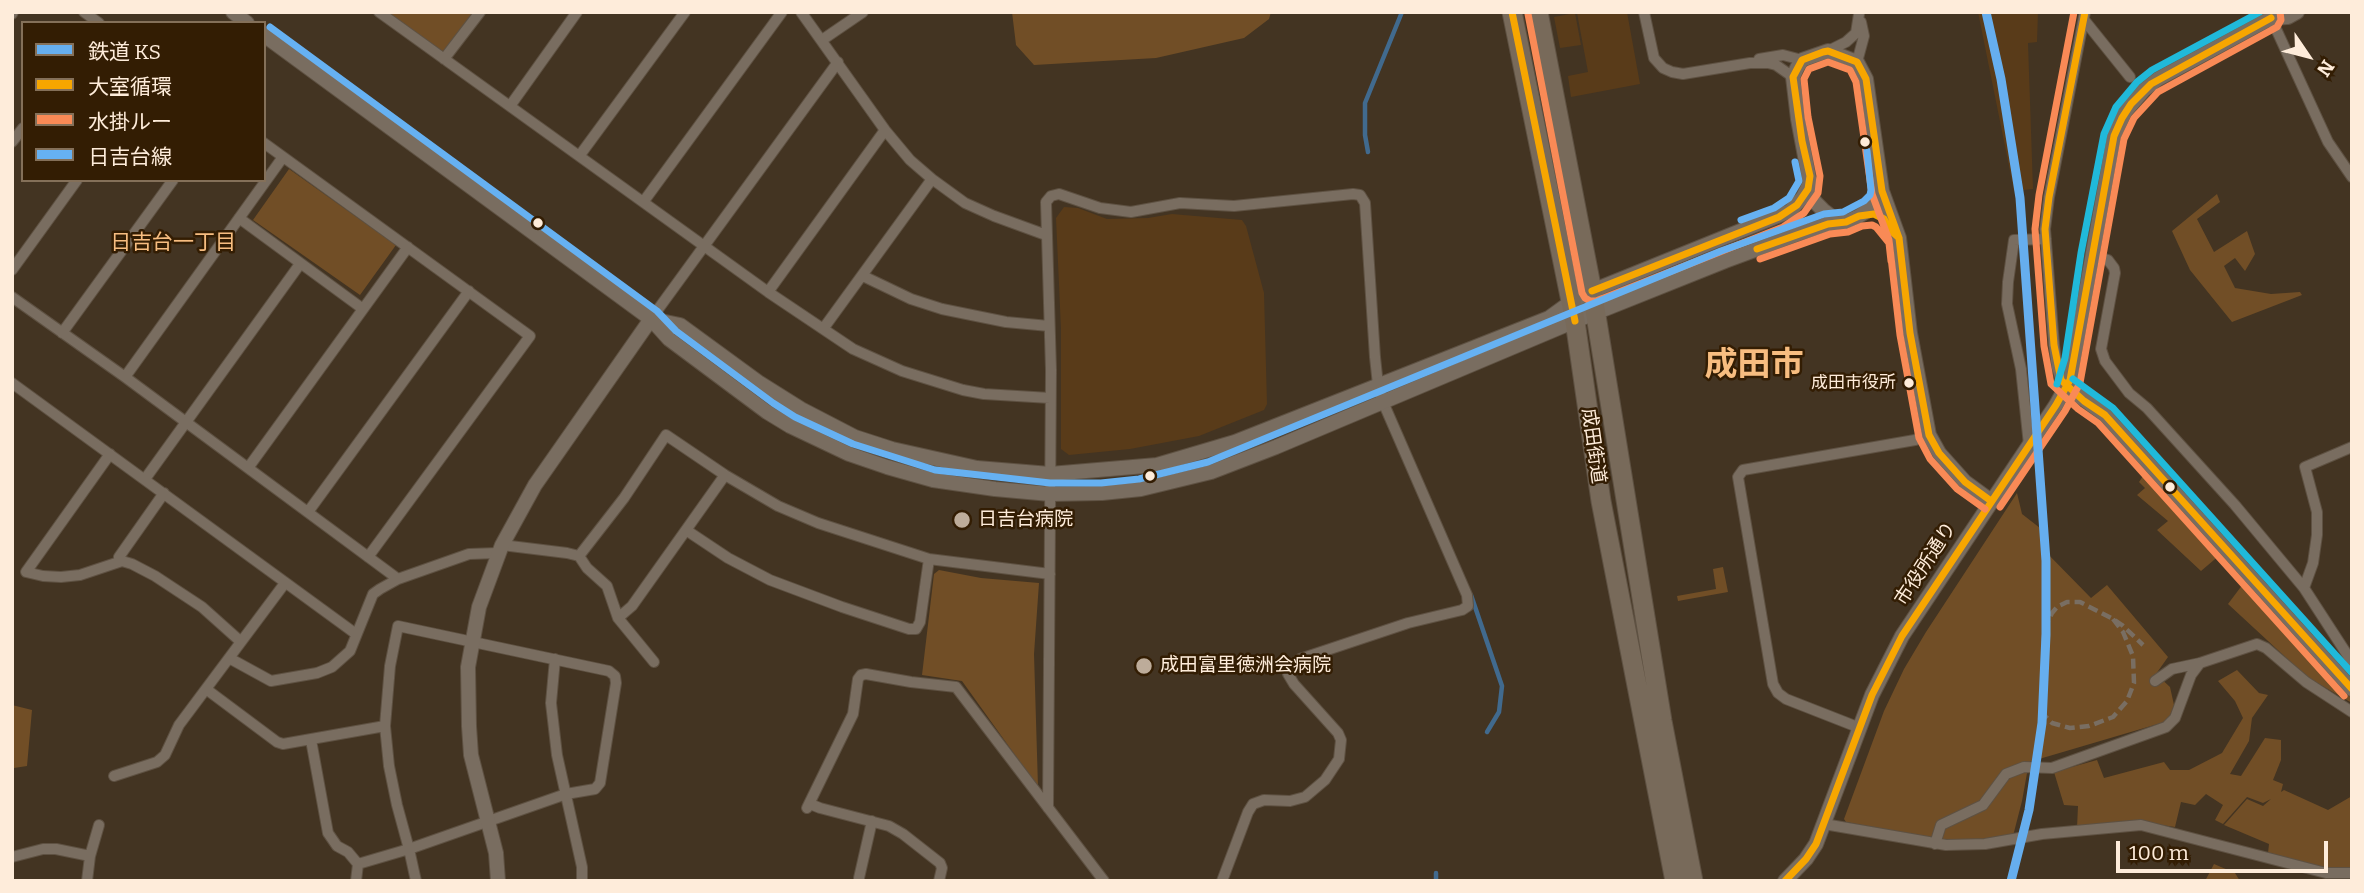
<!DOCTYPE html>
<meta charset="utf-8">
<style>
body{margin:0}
#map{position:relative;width:2364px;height:893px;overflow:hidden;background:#433422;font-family:Bitter,"Noto Sans JP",serif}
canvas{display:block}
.frame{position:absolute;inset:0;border:14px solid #feecda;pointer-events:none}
.legend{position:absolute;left:21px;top:21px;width:245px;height:161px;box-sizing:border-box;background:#331d03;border:2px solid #847059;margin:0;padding:9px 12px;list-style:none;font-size:21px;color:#feecda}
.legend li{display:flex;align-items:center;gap:14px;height:35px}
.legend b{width:35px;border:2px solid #847059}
.north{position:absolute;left:2273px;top:21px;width:70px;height:70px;-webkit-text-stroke:5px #331d03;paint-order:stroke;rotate:125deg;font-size:19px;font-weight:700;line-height:28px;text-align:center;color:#feecda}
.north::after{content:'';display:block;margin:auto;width:24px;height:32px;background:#feecda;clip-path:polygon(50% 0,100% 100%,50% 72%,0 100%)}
.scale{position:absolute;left:2116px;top:841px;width:212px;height:32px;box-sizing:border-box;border:4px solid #feecda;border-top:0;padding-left:9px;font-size:21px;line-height:24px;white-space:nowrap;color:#feecda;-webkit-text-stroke:5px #331d03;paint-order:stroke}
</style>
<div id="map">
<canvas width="2364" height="893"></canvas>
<div class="frame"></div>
<ul class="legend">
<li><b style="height:9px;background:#66aeee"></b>鉄道 KS</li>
<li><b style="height:9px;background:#f7a600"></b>大室循環</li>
<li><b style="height:9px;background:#f98a56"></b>水掛ルー</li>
<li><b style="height:9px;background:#66b1f2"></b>日吉台線</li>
</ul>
<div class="north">N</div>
<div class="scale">100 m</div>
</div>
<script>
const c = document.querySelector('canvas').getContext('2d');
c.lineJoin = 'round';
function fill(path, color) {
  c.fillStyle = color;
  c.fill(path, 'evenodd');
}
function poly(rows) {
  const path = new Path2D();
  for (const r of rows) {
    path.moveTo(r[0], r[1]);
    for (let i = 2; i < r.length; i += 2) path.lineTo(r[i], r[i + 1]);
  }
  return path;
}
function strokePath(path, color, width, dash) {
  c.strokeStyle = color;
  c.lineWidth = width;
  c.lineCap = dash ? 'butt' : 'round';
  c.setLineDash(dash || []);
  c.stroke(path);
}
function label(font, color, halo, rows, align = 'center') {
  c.font = font + ' Bitter,"Noto Sans JP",serif';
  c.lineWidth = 5;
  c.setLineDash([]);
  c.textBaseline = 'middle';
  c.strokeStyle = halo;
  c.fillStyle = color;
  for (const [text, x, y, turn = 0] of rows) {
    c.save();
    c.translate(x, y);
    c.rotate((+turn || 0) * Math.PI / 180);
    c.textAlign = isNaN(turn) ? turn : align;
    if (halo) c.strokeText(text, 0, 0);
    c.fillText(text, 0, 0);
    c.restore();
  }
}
const built = poly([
 [1627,12,1640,84,1571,97,1568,76,1588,72,1577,13],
 [1978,12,2038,12,2037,42,2028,43,2033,189,2014,191],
 [1575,13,1581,45,1560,48,1554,17],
 [1064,207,1078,208,1107,219,1148,218,1172,214,1242,220,1246,226,1264,293,1267,404,1264,410,1199,436,1130,449,1069,455,1061,449,1061,329,1056,218]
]);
const green = poly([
 [378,12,473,12,444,52,434,53],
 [1012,12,1271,12,1269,19,1244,38,1156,58,1034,65,1016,45],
 [289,169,396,245,360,295,253,220],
 [2217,194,2220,202,2197,219,2214,252,2247,231,2255,254,2245,271,2235,258,2224,266,2235,288,2271,294,2300,292,2302,295,2232,322,2190,270,2172,231],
 [2145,473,2221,554,2201,571,2157,530,2168,521,2137,495,2145,488,2139,482],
 [2017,493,2022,514,2040,528,2042,548,2091,598,2107,585,2168,657,2156,674,2170,687,2174,705,2168,721,2029,762,2022,801,2013,836,1978,841,1946,841,1846,822,1844,819,1884,711,1904,669,1926,632],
 [1723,567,1728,592,1678,601,1677,596,1716,589,1713,569],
 [939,570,981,578,1039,583,1034,654,1038,787,962,681,922,675,934,574],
 [2246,580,2352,699,2352,703,2307,677,2228,604],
 [2237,670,2259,693,2268,695,2252,718,2249,741,2230,774,2241,776,2265,738,2281,740,2281,760,2273,780,2283,784,2281,792,2284,790,2328,810,2352,796,2352,869,2339,871,2268,853,2269,844,2224,825,2247,799,2263,806,2271,799,2263,803,2247,797,2223,824,2215,820,2223,805,2206,794,2195,805,2181,802,2175,827,2141,822,2077,828,2078,806,2064,805,2054,772,2097,760,2104,778,2164,762,2170,770,2189,770,2222,753,2243,718,2235,701,2218,681],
 [12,705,32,710,27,766,14,768,12,767],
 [2214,864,2235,873,2240,881,2205,881]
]);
const stream = poly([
 [1368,152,1365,135,1365,103,1402,12],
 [1471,595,1502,686,1499,712,1487,732],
 [1436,873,1436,881]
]);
const minor = poly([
 [84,12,99,23],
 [379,12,768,292,853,349,902,371,963,390,984,394,1050,398],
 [801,12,885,130,910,160,932,179,965,203,994,216,1046,235],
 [1644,12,1654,58,1663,68,1672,72,1683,74,1750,63,1768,63,1776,65,1793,77],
 [12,14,13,12],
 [2271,18,2328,142,2352,177],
 [2085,21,2130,77],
 [822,40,863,12],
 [1828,51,1846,42,1856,33,1859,14],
 [444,59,480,12],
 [1759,59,1783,55,1802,60],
 [1857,62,1864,36,1861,22],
 [510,106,577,12],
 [12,142,23,128],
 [264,143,530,336,368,557],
 [580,155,685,12],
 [644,201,782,12],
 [239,218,363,309],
 [2091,255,2108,260,2114,268,2115,273,2101,349,2105,361,2129,393,2147,408,2235,505,2304,588,2352,662],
 [12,270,77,180],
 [863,276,911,299,942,309,1006,322,1049,326],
 [768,292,885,130],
 [12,297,125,377,398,579],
 [651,319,838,62],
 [823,329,932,179],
 [62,333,173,180],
 [125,377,283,157],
 [12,383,356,634],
 [2067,387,2061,380,2057,368,2054,345,2045,229,2049,197,2085,12],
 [2029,445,2021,369,2007,304,2008,282,2014,240,2046,239],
 [110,454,26,572,43,576,61,577,80,575,122,561,132,564,155,576,202,607,240,641],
 [248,468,408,247],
 [145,479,300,264],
 [308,512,469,291],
 [686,530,728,558,770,580,842,607,909,629,916,629,920,622,929,559],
 [502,545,567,553,579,556,587,568,607,586,618,618,654,662],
 [579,556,624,498,666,435,725,475,778,506,818,523,929,559,1050,574],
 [122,561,119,557,164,493],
 [2304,588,2313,563,2317,535,2317,512,2305,467,2352,447],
 [618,618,632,606,725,475],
 [229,658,271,681,317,673,332,667,350,651,373,594,380,589,398,579,469,554,498,553],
 [555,659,551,703,557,755,582,867,582,881],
 [2155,681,2172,669,2200,663],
 [206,689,277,742,283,744,385,726],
 [1860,728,1786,699,1778,693,1773,684,1738,477,1743,470,1915,440,1929,435],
 [311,740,328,833,337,846,348,852,358,864,356,881],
 [114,776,157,762,165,755,179,725,285,583],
 [810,804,820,808,889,826,903,834,940,863,942,868,939,881],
 [807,808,853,714,858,679,861,675,866,674,911,682,956,687,1104,881],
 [1048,808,1051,370,1046,202,1051,196,1059,194,1100,208,1131,212,1180,203,1234,206,1353,194,1360,195,1365,203,1375,357,1378,385,1383,402,1467,595,1468,606,1462,610,1408,623,1300,659,1291,666,1288,674,1294,684,1338,733,1341,740,1339,759,1325,780,1305,797,1290,801,1264,800,1253,804,1248,812,1222,881],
 [1824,824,1946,845,1985,844,2042,834,2141,825,2326,873,2352,873],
 [1935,844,1941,825,1983,805,2006,774,2024,767,2052,768,2166,727,2175,718,2191,675,2200,663,2257,644,2266,648,2306,682,2352,712],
 [12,857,43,849,56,849,90,856],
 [358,864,409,849,566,794,595,789,600,783,616,683,615,676,609,671,398,626,390,666,385,726,389,766,397,805,409,849,416,881],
 [859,878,872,821],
 [87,881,90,856,99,825]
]);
const tertiary = poly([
 [233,12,247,23],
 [264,35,651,319,669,339,767,412,790,426,849,454,887,467,933,480,995,489,1050,494,1102,493,1141,489,1211,472,1276,447,1575,321,1725,261,1801,233,1828,224,1846,222,1859,216,1874,206,1882,191,1866,79,1857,62,1828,51,1802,60,1797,68,1793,77,1798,119,1810,183,1803,197,1790,211,1592,291,1571,302,1549,318,1235,442,1157,465,1050,474,977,468,892,449,855,437,801,409,758,382,680,325,651,319],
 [1808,189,1815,202,1823,210,1832,217,1845,221],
 [1882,191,1899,238,1910,333,1929,435,1939,453,1965,482,1991,501],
 [2067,387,2105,415,2352,689],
 [498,881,496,853,471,755,469,726,468,667,479,607,502,545,535,485,651,319],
 [1785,881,1806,859,1816,844,1872,695,1902,636,2056,405,2070,380,2114,136,2125,112,2144,90,2158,79,2271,18,2288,17,2297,12]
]);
const trunk = poly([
 [1512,12,1575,321,1601,501,1675,881],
 [1538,12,1592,291,1662,721,1693,881]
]);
const rail = poly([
 [2113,619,2123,632,2133,656,2134,683,2127,701,2113,717,2089,726,2070,728,2052,723,2045,716,2042,701,2044,630,2052,613,2057,607,2067,602,2080,602,2113,619,2122,625,2143,645]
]);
const bus1 = poly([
 [1512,12,1575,321],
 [2085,12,2049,197,2045,229,2054,345,2061,380,2084,401,2105,415,2352,689],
 [1757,249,1828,224,1846,222,1859,216,1874,214,1884,219,1890,230,1899,238],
 [1592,291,1779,217,1797,205,1808,189,1810,176,1802,141,1793,77,1802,60,1823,52,1828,51,1857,62,1866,79,1882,191,1899,238,1910,333,1929,435,1939,453,1965,482,1991,501],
 [1785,881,1806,859,1816,844,1872,695,1902,636,2056,405,2070,380,2114,136,2122,118,2131,104,2151,84,2271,18]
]);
const bus2 = poly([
 [2074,12,2039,195,2035,229,2044,346,2051,384,2078,409,2098,423,2344,696],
 [1528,14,1582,293,1585,298,1590,301,1596,301,1783,227,1804,213,1818,193,1820,176,1808,117,1804,79,1809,69,1828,62,1850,70,1856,82,1872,194,1889,240,1900,335,1919,438,1930,459,1957,489,1985,509],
 [1760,259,1830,234,1848,232,1862,226,1872,225,1876,227,1889,243,1891,261],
 [2000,507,2065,411,2080,383,2124,139,2134,118,2158,92,2277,27,2281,20,2280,12]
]);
const bus3 = poly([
 [270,27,657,311,676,331,773,403,795,417,853,444,935,470,1050,483,1101,483,1139,479,1208,462,1721,251,1824,214,1843,212,1864,201,1870,195,1871,190,1867,151],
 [1741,220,1774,208,1789,198,1799,181,1795,162]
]);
const bus4 = poly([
 [2073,379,2113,408,2352,673],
 [2057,384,2065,358,2081,253,2104,134,2116,107,2137,82,2152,70,2260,12]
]);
const rail1 = poly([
 [1986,12,2001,79,2020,198,2046,561,2046,635,2042,723,2029,810,2011,881]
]);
const markers = [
 [1865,142,6,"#feecda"],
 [538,223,6,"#feecda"],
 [1909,383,6,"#feecda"],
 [1150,476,6,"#feecda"],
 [2170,487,6,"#feecda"],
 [962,520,9,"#bdac9a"],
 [1144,666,9,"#bdac9a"]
];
const busNames = [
 ["成田市役所",1896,383]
];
const streetNames = [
 ["成田街道",1593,446,82],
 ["市役所通り",1926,564,-57]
];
const poiNames = [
 ["日吉台病院",978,520],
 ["成田富里徳洲会病院",1160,666]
];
const neighbourhoodNames = [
 ["日吉台一丁目",173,243]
];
const townNames = [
 ["成田市",1754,366]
];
fill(built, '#593b19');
fill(green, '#714e26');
strokePath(stream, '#416a8e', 4.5);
strokePath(minor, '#5e5142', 12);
strokePath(tertiary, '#5e5142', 16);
strokePath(trunk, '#5e5142', 21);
strokePath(minor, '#796d60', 10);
strokePath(tertiary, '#796d60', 14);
strokePath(trunk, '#786a5a', 19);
strokePath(rail, '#796e62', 4.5, [10, 5]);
strokePath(bus1, '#f7a600', 7);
strokePath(bus2, '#f98a56', 7);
strokePath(bus3, '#66b1f2', 7);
strokePath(bus4, '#20b9da', 7);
strokePath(rail1, '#66aeee', 9);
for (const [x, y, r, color] of markers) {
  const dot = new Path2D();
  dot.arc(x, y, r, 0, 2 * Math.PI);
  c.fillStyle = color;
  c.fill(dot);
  strokePath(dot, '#331d03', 2.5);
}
label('17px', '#feecda', '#331d03', busNames, 'right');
label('19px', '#feecda', '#331d03', streetNames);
label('19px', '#feecda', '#331d03', poiNames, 'left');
label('21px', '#f7bd80', '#331d03', neighbourhoodNames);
label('bold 33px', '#f7bd80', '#331d03', townNames);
</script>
